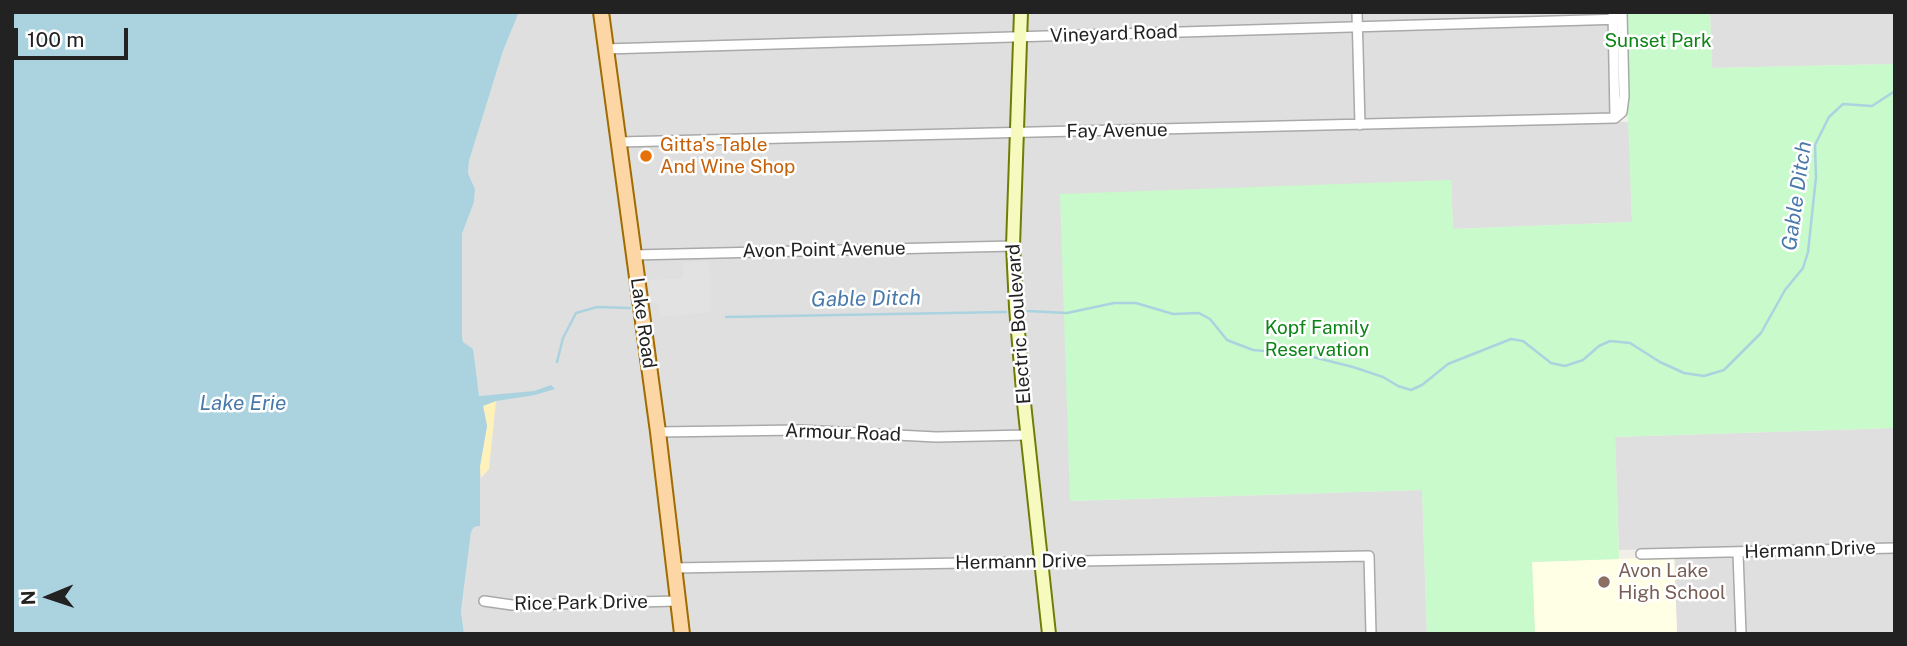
<!DOCTYPE html>
<style>
body{margin:0}
#map{position:relative;width:1907px;height:646px;overflow:hidden;background:#f2efe9;font-family:"Public Sans",sans-serif}
canvas{display:block}
.frame{position:absolute;inset:0;border:14px solid #222;pointer-events:none}
.north{position:absolute;left:14px;top:562px;width:70px;height:70px;-webkit-text-stroke:5px #fff;paint-order:stroke;rotate:268deg;font-size:19px;font-weight:700;line-height:28px;text-align:center;color:#222}
.north::after{content:'';display:block;margin:auto;width:24px;height:32px;background:#222;clip-path:polygon(50% 0,100% 100%,50% 72%,0 100%)}
.scale{position:absolute;left:14px;top:28px;width:114px;height:32px;box-sizing:border-box;border:4px solid #222;border-top:0;padding-left:9px;font-size:21px;line-height:24px;white-space:nowrap;color:#222;-webkit-text-stroke:5px #fff;paint-order:stroke}
</style>
<div id="map">
<canvas width="1907" height="646"></canvas>
<div class="frame"></div>
<div class="north">N</div>
<div class="scale">100 m</div>
</div>
<script>
const c = document.querySelector('canvas').getContext('2d');
c.lineJoin = 'round';
function fill(path, color) {
  c.fillStyle = color;
  c.fill(path, 'evenodd');
}
function poly(rows) {
  const path = new Path2D();
  for (const r of rows) {
    path.moveTo(r[0], r[1]);
    for (let i = 2; i < r.length; i += 2) path.lineTo(r[i], r[i + 1]);
  }
  return path;
}
function strokePath(path, color, width, dash) {
  c.strokeStyle = color;
  c.lineWidth = width;
  c.lineCap = dash ? 'butt' : 'round';
  c.setLineDash(dash || []);
  c.stroke(path);
}
function label(font, color, halo, rows, align = 'center') {
  c.font = font + ' "Public Sans",sans-serif';
  c.lineWidth = 5;
  c.setLineDash([]);
  c.textBaseline = 'middle';
  c.strokeStyle = halo;
  c.fillStyle = color;
  for (const [text, x, y, turn = 0] of rows) {
    c.save();
    c.translate(x, y);
    c.rotate((+turn || 0) * Math.PI / 180);
    c.textAlign = isNaN(turn) ? turn : align;
    if (halo) c.strokeText(text, 0, 0);
    c.fillText(text, 0, 0);
    c.restore();
  }
}
const residential = poly([
 [519,12,594,12,648,399,675,634,464,634,461,611,471,532,474,527,480,526,479,396,467,346,463,342,462,336,462,234,474,202,475,189,468,173,469,161,503,51],
 [607,12,1018,12,1009,232,1045,634,687,634],
 [1026,12,1611,12,1614,122,1629,122,1632,222,1453,229,1451,180,1071,501,1422,490,1427,634,1054,634,1024,360,1019,255],
 [1710,12,1895,12,1895,64,1712,68],
 [1895,428,1895,634,1677,634,1674,549,1619,550,1615,437]
]);
const education = poly([
 [1674,557,1677,634,1535,634,1532,562]
]);
const sand = poly([
 [496,401,489,469,481,478,480,466,487,426,483,405]
]);
const park = poly([
 [1624,12,1710,12,1712,68,1895,64,1895,428,1615,437,1619,559,1532,562,1535,634,1427,634,1422,490,1070,501,1060,194,1451,180,1453,229,1632,222]
]);
const parking = poly([
 [683,262,710,262,711,312,660,317,659,303,651,303,648,280,683,278]
]);
const water = poly([
 [12,12,519,12,503,51,469,161,468,173,475,189,474,202,462,234,462,336,463,342,473,349,479,396,534,391,551,385,555,389,535,395,496,401,483,406,487,426,480,466,480,526,474,527,471,532,461,611,464,634,12,634]
]);
const stream = poly([
 [1027,311,1067,313,1114,303,1136,303,1173,314,1199,313,1210,319,1227,340,1253,350,1301,354,1353,367,1383,377,1398,386,1411,390,1422,385,1448,364,1511,339,1523,341,1551,363,1565,366,1583,360,1599,346,1610,341,1630,343,1660,362,1684,373,1704,376,1724,370,1761,333,1785,290,1803,268,1808,252,1816,177,1815,145,1829,117,1843,104,1872,106,1895,91],
 [726,317,1006,312],
 [557,362,563,338,576,313,597,307,630,308]
]);
const street = poly([
 [1357,12,1360,125],
 [1613,12,1615,118],
 [605,49,1622,19],
 [1615,118,1622,112,1624,96,1622,12],
 [619,142,1615,118],
 [634,255,1013,246],
 [658,432,800,430,936,437,1027,435],
 [1738,553,1741,634],
 [1641,554,1895,548],
 [674,568,1369,556,1371,634],
 [484,601,512,605,678,601]
]);
const secondary = poly([
 [1021,12,1013,246,1016,307,1024,403,1049,634]
]);
const primary = poly([
 [601,12,658,432,682,634]
]);
const markers = [
 [646,156,7,"#e8710a"],
 [1604,582,7,"#8d6e63"]
];
const streetNames = [
 ["Vineyard Road",1114,34,-2],
 ["Fay Avenue",1117,131,-1],
 ["Avon Point Avenue",824,250,-1],
 ["Lake Road",643,323,82],
 ["Electric Boulevard",1019,324,-94],
 ["Armour Road",843,433,2],
 ["Hermann Drive",1810,550,-2],
 ["Hermann Drive",1021,562,-1],
 ["Rice Park Drive",581,603,-1]
];
const parkNames = [
 ["Sunset Park",1658,41],
 ["Kopf Family",1317,328],
 ["Reservation",1317,350]
];
const foodNames = [
 ["Gitta's Table",660,145],
 ["And Wine Shop",660,167]
];
const educationNames = [
 ["Avon Lake",1618,571],
 ["High School",1618,593]
];
const waterNames = [
 ["Gable Ditch",1797,196,-82],
 ["Gable Ditch",866,299,-1],
 ["Lake Erie",243,404]
];
fill(residential, '#e0dfdf');
fill(education, '#ffffe5');
fill(sand, '#fff1ba');
fill(park, '#c8facc');
fill(parking, '#e2e2e2');
fill(water, '#aad3df');
strokePath(stream, '#aad3df', 2.5);
strokePath(street, '#a9a9a9', 12);
strokePath(secondary, '#707d05', 16);
strokePath(primary, '#a06b00', 18);
strokePath(street, '#fff', 9);
strokePath(secondary, '#f7fabf', 12);
strokePath(primary, '#fcd6a4', 14);
for (const [x, y, r, color] of markers) {
  const dot = new Path2D();
  dot.arc(x, y, r, 0, 2 * Math.PI);
  c.fillStyle = color;
  c.fill(dot);
  strokePath(dot, '#fff', 2.5);
}
label('19px', '#222', '#fff', streetNames);
label('19px', '#0c8416', '#fff', parkNames);
label('19px', '#c56008', '#fff', foodNames, 'left');
label('19px', '#785e54', '#fff', educationNames, 'left');
label('italic 21px', '#4a7aab', '#fff', waterNames);
</script>
